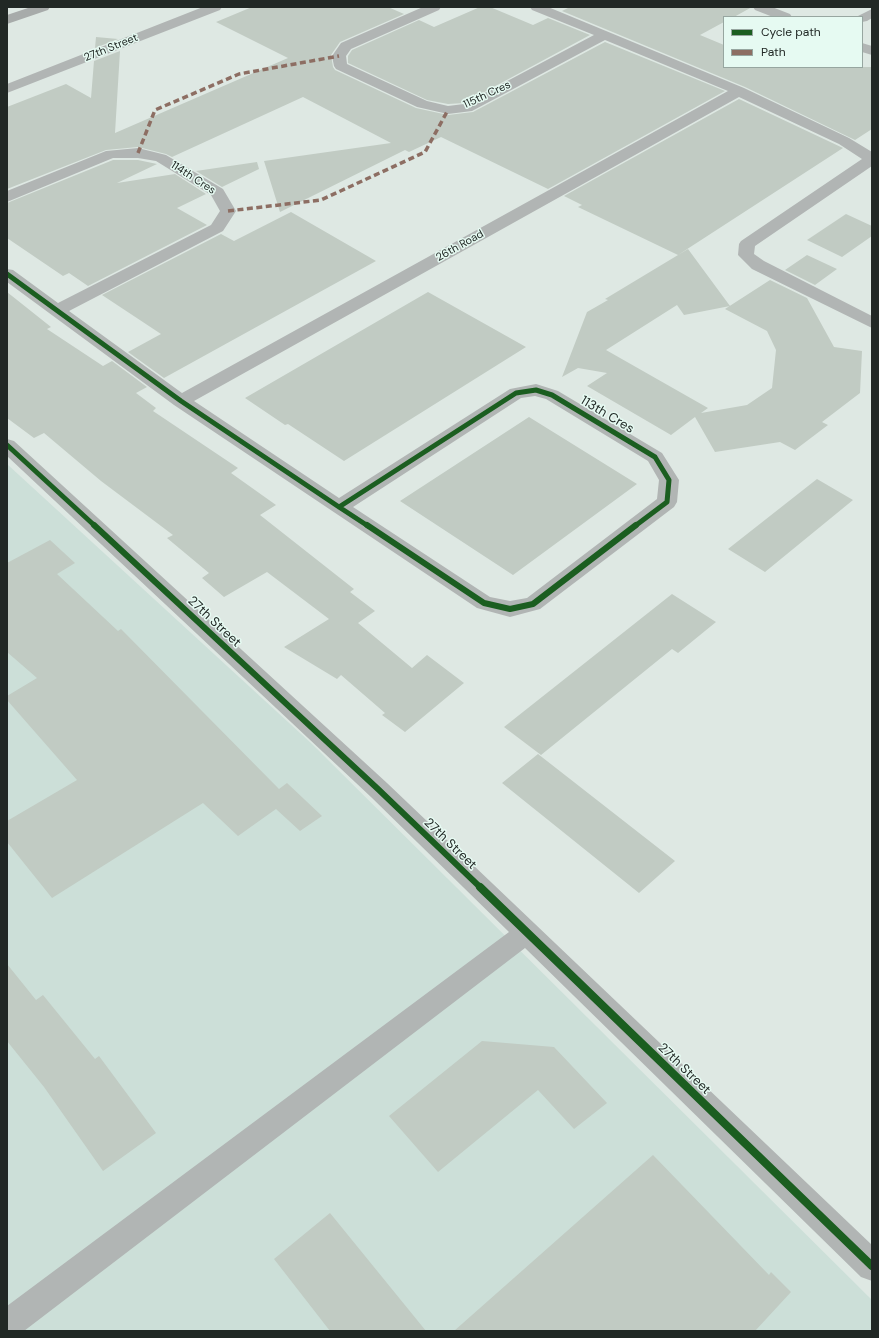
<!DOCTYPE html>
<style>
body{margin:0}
#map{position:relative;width:879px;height:1338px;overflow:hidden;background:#dee8e3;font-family:"DM Sans",sans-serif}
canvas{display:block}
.frame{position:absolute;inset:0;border:8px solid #212825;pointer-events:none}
.legend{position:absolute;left:723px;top:16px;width:140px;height:52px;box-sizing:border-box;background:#e6faf2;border:1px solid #97a6a0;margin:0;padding:5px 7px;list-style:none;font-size:12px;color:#212825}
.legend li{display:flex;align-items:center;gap:8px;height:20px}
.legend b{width:20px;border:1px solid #97a6a0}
</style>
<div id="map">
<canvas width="879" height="1338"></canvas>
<div class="frame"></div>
<ul class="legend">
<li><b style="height:5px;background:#1b5e20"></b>Cycle path</li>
<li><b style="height:5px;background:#8d6e63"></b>Path</li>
</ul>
</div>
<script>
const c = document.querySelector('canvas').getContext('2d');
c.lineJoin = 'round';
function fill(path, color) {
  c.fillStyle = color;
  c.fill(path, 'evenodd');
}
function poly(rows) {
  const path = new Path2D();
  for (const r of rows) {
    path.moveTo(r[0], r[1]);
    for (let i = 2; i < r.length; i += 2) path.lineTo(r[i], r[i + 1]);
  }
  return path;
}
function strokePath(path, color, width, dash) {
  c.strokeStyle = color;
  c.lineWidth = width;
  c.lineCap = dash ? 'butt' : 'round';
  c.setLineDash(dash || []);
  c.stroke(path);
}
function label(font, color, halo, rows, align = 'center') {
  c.font = font + ' "DM Sans",sans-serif';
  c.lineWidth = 3;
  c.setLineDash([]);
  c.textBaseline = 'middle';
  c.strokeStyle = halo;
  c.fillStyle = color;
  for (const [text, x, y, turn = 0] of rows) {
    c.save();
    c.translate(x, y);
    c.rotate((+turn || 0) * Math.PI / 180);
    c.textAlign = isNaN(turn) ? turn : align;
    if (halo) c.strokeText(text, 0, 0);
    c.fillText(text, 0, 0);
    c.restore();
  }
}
const built = poly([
 [7,464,312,744,872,1300,872,1331,7,1331]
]);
const building = poly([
 [252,7,388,7,404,14,340,42,331,55,333,67,335,70,416,108,448,115,473,112,605,42,725,91,548,189,441,137,409,152,405,150,280,212,264,161,391,143,303,97,172,157,166,154,138,147,106,150,7,189,7,107,66,84,91,98,94,61,120,51,115,133,288,58,216,22],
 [480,7,490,7,533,25,548,18,590,35,464,103,448,104,427,100,348,63,348,56,352,50,419,20,434,27],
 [570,7,752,7,734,17,724,17,724,22,700,35,724,45,724,67,872,67,872,129,855,140,745,87,562,11],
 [96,37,118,39,95,48],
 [739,99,843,148,678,255,578,207,582,205,564,196],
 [113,160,138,160,157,164,117,183,175,174,206,194,177,208,207,225,88,286,69,273,63,276,7,238,7,203],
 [257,162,259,169,222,187,196,171],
 [291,212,376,261,164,378,128,352,161,334,102,295,221,234,234,241],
 [846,214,872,226,872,236,842,257,807,240],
 [688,249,730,306,684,315,677,305,606,350,708,408,701,413,747,405,772,388,776,350,767,331,725,309,770,280,807,298,834,347,862,351,860,393,822,422,828,425,795,450,780,442,715,452,695,417,671,435,587,386,607,373,578,368,562,377,587,312,608,300,605,299],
 [807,255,837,269,815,285,785,270],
 [7,292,51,327,47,329,103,366,112,361,147,387,136,393,156,408,153,411,238,468,231,473,276,505,260,515,354,589,350,592,375,611,358,623,412,668,427,655,464,683,405,732,382,715,385,713,341,675,337,679,284,647,329,619,267,572,224,597,202,578,209,573,167,538,173,535,101,481,44,433,34,438,7,418],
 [428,292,526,347,344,461,288,424,285,425,245,398],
 [529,417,637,484,513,575,400,501],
 [817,479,853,500,765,572,728,549],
 [50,540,75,563,57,574,118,631,121,629,279,789,287,783,322,816,300,831,276,809,238,836,203,803,52,898,7,842,7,821,77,780,7,700,7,696,37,678,7,652,7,563],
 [672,594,716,622,678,653,672,649,541,755,504,727],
 [538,754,675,861,639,893,502,783],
 [7,964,36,1000,43,995,95,1059,99,1056,156,1133,103,1171,44,1087,7,1041],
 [482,1041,554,1047,607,1103,574,1129,538,1090,438,1172,389,1116],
 [653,1155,769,1275,771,1272,791,1292,755,1331,454,1331],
 [330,1213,426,1331,330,1331,274,1259]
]);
const street = poly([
 [203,7,222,7,220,10,7,93,7,84,203,7],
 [423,7,441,7,439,10,351,49,346,56,347,64,427,101,448,106,464,104,594,35,532,10,530,7,548,7,744,88,849,138,872,152,872,166,755,246,754,254,764,261,872,316,872,328,752,269,738,255,739,244,741,241,862,159,839,144,739,97,194,401,339,498,510,389,536,384,558,391,662,453,679,480,677,502,674,507,540,609,510,617,477,608,174,405,7,282,7,269,13,270,58,303,211,225,220,211,211,195,156,161,138,158,113,158,7,202,7,191,106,151,138,148,166,155,223,189,236,211,223,231,69,311,182,393,728,91,605,40,472,111,448,114,417,107,336,69,334,66,332,56,341,43,423,7],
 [535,396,546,399,648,461,659,480,657,499,527,598,510,601,490,597,353,507,521,398,535,396],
 [753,7,772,7,790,14,792,17,773,17,755,10,753,7],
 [872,9,872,18,867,21,862,22,862,17,856,17,872,9],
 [862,43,872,46,872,55,862,52,862,43],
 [7,439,14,441,387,783,872,1245,872,1281,861,1277,525,948,24,1331,7,1331,7,1306,509,932,371,797,7,456,7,439]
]);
const secondary = poly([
 [31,7,50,7,48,10,7,24,7,15,31,7]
]);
const quiet = poly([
 [138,153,155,110,239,74,339,56],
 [228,211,321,200,425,152,448,110]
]);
const cyclewayFar2 = poly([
 [7,274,181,401,339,507],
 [7,445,95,526],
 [339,507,368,526],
 [339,507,516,393,536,390,552,395,655,457,669,480,667,502,635,526]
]);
const cyclewayFar1 = poly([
 [94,525,379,790,481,888],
 [367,525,484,603,510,609,533,604,636,525]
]);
const cycleway = poly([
 [480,887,872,1266]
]);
const farStreetnames = [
 ["27th Street",111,48,-22],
 ["115th Cres",487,95,-25],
 ["114th Cres",193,178,33],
 ["26th Road",460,246,-29]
];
const streetNames = [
 ["113th Cres",607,415,31],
 ["27th Street",214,622,43],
 ["27th Street",450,844,44],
 ["27th Street",684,1069,44]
];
fill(built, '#ccdfd8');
fill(building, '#c1cbc3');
fill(street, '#b1b5b4');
fill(secondary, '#a7abaa');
strokePath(quiet, '#8d6e63', 3.5, [6, 3.5]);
strokePath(cyclewayFar2, '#1b5e20', 5);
strokePath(cyclewayFar1, '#1b5e20', 6);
strokePath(cycleway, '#1b5e20', 8);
label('11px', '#212825', '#e6faf2', farStreetnames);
label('13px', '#212825', '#e6faf2', streetNames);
</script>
